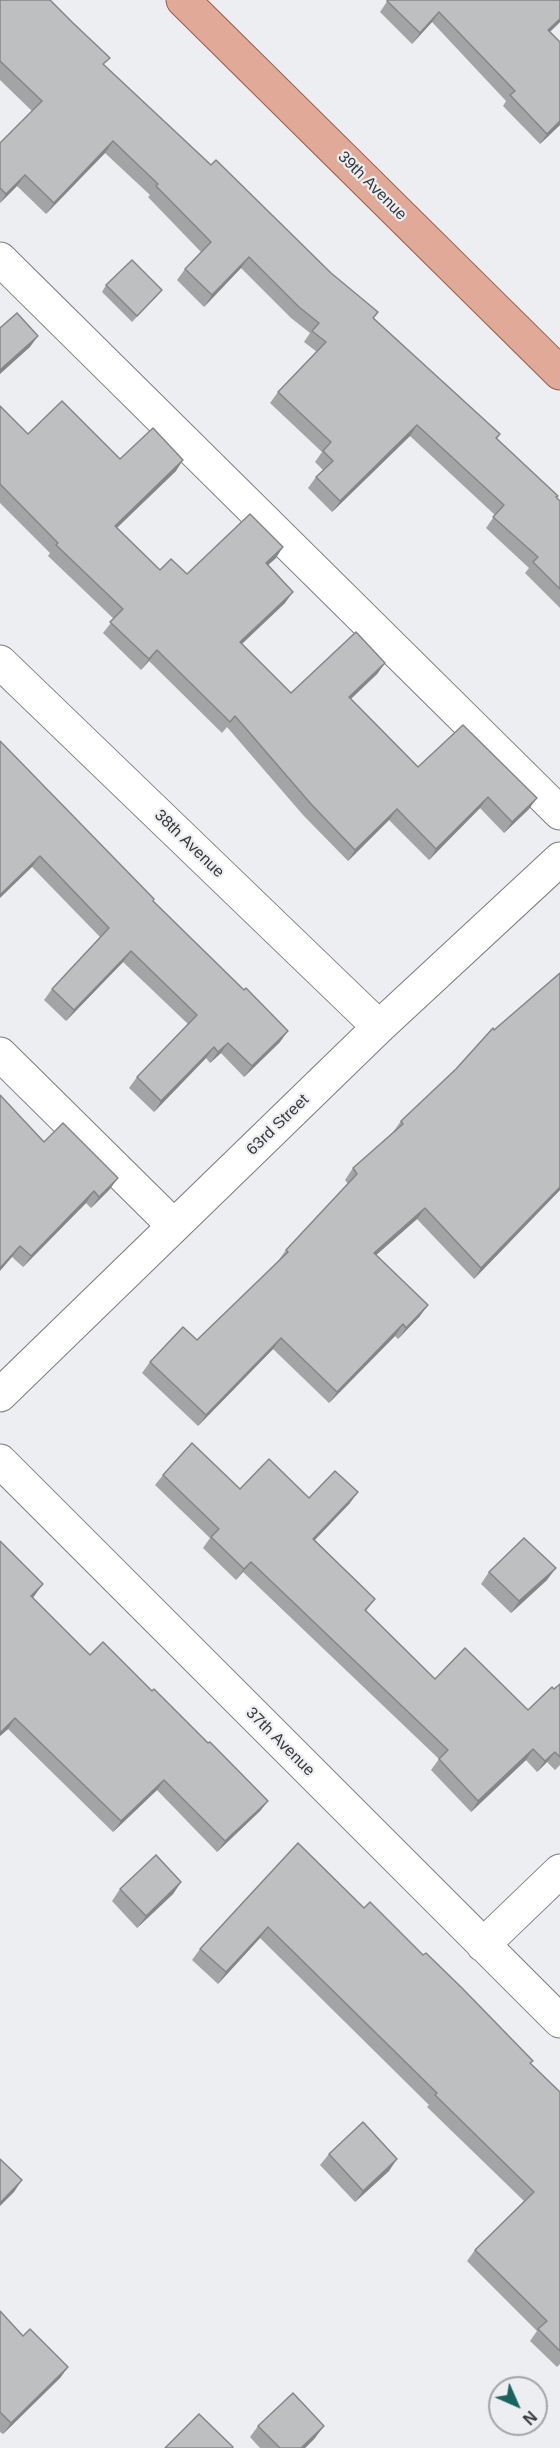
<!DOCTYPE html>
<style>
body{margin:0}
#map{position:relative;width:560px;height:2448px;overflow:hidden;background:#edeef1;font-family:Arial,sans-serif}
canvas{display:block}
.north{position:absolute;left:488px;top:2376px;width:60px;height:60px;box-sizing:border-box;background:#edeef1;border:2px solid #a4a5a7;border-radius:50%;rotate:135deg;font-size:16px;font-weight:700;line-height:24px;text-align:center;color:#373839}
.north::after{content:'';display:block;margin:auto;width:21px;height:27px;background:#19645c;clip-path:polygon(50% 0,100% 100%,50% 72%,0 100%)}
</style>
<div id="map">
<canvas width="560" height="2448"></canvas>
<div class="north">N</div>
</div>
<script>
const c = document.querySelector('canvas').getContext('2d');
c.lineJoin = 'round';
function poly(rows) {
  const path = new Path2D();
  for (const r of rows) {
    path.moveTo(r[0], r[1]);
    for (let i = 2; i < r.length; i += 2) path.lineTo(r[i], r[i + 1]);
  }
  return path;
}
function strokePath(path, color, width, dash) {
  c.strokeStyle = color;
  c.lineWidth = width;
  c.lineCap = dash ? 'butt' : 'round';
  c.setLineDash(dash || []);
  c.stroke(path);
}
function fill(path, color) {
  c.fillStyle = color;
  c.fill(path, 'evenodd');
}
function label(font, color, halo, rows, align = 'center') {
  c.font = font + ' Arial,sans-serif';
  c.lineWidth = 4.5;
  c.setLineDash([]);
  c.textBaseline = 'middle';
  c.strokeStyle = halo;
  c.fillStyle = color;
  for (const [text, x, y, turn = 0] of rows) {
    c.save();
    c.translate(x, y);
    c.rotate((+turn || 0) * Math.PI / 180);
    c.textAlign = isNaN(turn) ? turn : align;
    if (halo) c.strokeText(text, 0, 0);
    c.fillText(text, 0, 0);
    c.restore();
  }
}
const minor = poly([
 [0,259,560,813],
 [0,662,379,1027],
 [0,1054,174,1226],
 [0,1395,379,1027,560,859],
 [0,1461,560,2021],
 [483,1945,560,1871]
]);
const major = poly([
 [183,0,560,373]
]);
const wall = poly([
 [0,0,104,65,374,318,500,434,497,439,560,501,560,608,525,573,529,568,486,528,495,515,410,436,332,512,308,488,316,477,323,470,315,462,322,452,270,403,278,392,317,352,304,342,310,333,291,318,241,268,204,307,177,280,185,269,201,252,148,197,150,195,105,153,46,214,17,186,0,203,0,143,32,111,0,80],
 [388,0,560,0,560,22,550,32,560,125,540,144,503,106,506,101,432,22,412,44,380,12],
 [106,285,157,296,132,322,102,292],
 [0,406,28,434,120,459,176,471,117,528,160,570,187,574,276,558,268,565,285,603,242,644,291,693,385,663,377,674,351,699,418,767,529,809,504,833,480,808,429,860,389,820,348,861,303,815,227,727,222,733,149,661,141,670,103,633,114,619,48,556,50,553,0,503],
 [0,741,153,901,280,1042,244,1077,221,1053,210,1063,206,1058,154,1112,129,1088,137,1077,188,1024,123,962,66,1021,44,1000,52,989,100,937,32,867],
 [401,1121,560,1190,474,1279,417,1219,376,1255,420,1316,398,1339,395,1336,329,1403,273,1349,198,1426,142,1373,150,1362,197,1340,279,1261,278,1261,286,1250,348,1184,345,1180,353,1168,393,1132],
 [44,1142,110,1189,91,1208,86,1203,23,1267,12,1257],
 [163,1475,240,1489,350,1503,315,1540,375,1599,366,1611,435,1679,528,1710,554,1689,560,1684,560,1765,555,1770,547,1762,537,1772,526,1760,471,1812,431,1770,439,1759,243,1572,236,1580,203,1548,210,1538,155,1485],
 [0,1541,35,1595,33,1598,90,1655,152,1691,208,1743,268,1801,260,1811,217,1852,157,1790,113,1832,8,1729,0,1736],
 [489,1572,547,1580,511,1613,481,1584],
 [298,1843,364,1908,560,2092,560,2364,557,2367,530,2341,537,2331,467,2261,475,2250,524,2201,427,2107,429,2105,260,1938,218,1984,192,1960,200,1949],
 [181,1882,173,1894,137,1928,112,1901,120,1889],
 [329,2154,389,2171,355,2202,320,2165],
 [0,2311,23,2336,68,2367,60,2378,3,2434,0,2432],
 [258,2426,315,2438,305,2448,260,2448,250,2437]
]);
const shadedWall = poly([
 [439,12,432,22,412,44,420,33],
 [560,19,560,22,541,40,548,30],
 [560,121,560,125,540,144,547,134],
 [113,141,105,153,46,214,54,203],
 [25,175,17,186,0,203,6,194],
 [249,257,241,268,204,307,212,295],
 [38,336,30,347,0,374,0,370],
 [417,425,410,436,332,512,340,501],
 [183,460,176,471,107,537,115,526],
 [283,547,276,558,258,574,266,563],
 [293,592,285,603,232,653,240,642],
 [157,650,149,661,141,670,149,659],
 [385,663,377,674,341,708,349,697],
 [488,797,480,808,429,860,436,849],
 [537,798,529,809,504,833,512,822],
 [397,809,389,820,348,861,355,850],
 [40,856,32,867,0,898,0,895],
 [131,951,123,962,66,1021,74,1010],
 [288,1031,280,1042,244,1077,252,1066],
 [228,1043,221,1053,210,1063,218,1052],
 [214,1047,206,1058,154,1112,161,1101],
 [118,1178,110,1189,91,1208,99,1197],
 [560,1187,560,1190,474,1279,481,1268],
 [94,1191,86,1203,23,1267,31,1256],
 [425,1208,417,1219,366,1264,374,1253],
 [20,1246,12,1257,0,1271,0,1268],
 [428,1305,420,1316,398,1339,406,1328],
 [403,1324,395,1336,329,1403,337,1392],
 [281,1338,273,1349,198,1426,206,1415],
 [358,1492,350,1503,306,1549,313,1539],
 [251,1562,243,1572,236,1580,244,1569],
 [556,1568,547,1580,511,1613,519,1601],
 [43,1584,35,1595,23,1607,31,1596],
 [15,1718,8,1729,0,1736,0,1733],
 [533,1749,526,1760,471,1812,478,1801],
 [555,1752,547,1762,537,1772,545,1761],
 [164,1780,157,1790,113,1832,121,1821],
 [268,1801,260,1811,217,1852,225,1841],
 [181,1882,173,1894,137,1928,146,1916],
 [268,1927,260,1938,218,1984,226,1972],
 [397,2159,389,2171,355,2202,363,2191],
 [22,2180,14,2192,0,2206,0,2203],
 [68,2367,60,2378,3,2434,11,2423],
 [324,2426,315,2438,305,2448,301,2448]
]);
const building = poly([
 [0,0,50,0,73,23,110,58,103,64,211,165,216,160,331,273,378,312,373,318,500,434,496,438,558,496,556,497,560,501,560,589,533,562,538,557,493,517,504,505,417,425,340,501,316,477,333,461,323,451,331,442,278,392,326,342,312,331,319,323,299,307,249,257,212,295,185,269,211,242,156,186,158,184,113,141,54,203,25,175,6,194,0,188,0,143,42,101,0,61,0,0],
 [388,0,560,0,560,19,548,30,560,42,560,121,547,134,510,95,515,91,439,12,420,33,387,1,388,0],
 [132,260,162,290,137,316,106,285,132,260],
 [17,313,38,336,0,370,0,328,17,313],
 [62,401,120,459,153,428,183,460,115,526,160,570,171,559,187,574,250,514,283,547,266,563,293,592,240,642,291,693,356,632,385,663,349,697,418,767,463,725,537,798,512,822,488,797,436,849,397,809,355,850,311,804,235,716,230,722,157,650,149,659,110,622,123,609,56,545,58,543,0,484,0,406,28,434,62,401],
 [0,741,154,899,153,901,244,990,246,988,288,1031,252,1066,228,1043,218,1052,214,1047,161,1101,137,1077,197,1015,131,951,74,1010,52,989,109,928,40,856,0,895,0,741],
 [560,973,560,1187,481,1268,425,1208,374,1253,428,1305,406,1328,403,1324,337,1392,281,1338,206,1415,150,1362,183,1327,197,1340,288,1252,286,1250,357,1174,353,1168,403,1124,401,1121,456,1069,493,1028,494,1030,560,973],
 [0,1095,44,1142,63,1123,118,1178,99,1197,94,1191,31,1256,20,1246,0,1268,0,1095],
 [192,1443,240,1489,269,1459,309,1498,335,1471,358,1492,313,1539,375,1599,365,1610,435,1679,465,1648,528,1710,552,1687,554,1689,560,1684,560,1757,555,1752,545,1761,533,1749,478,1801,439,1759,448,1750,251,1562,244,1569,211,1537,219,1529,163,1475,192,1443],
 [524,1538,556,1568,519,1601,489,1572,524,1538],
 [0,1541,43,1584,31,1596,90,1655,103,1642,152,1691,154,1689,208,1743,210,1742,268,1801,225,1841,164,1780,121,1821,15,1718,0,1733,0,1541],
 [298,1843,364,1908,370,1902,423,1955,426,1953,462,1988,533,2061,530,2063,560,2092,560,2351,538,2329,547,2321,475,2250,534,2192,435,2095,437,2093,268,1927,226,1972,200,1949,298,1843],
 [156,1855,181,1882,146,1916,120,1889,156,1855],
 [363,2122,397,2159,363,2191,329,2154,363,2122],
 [0,2159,22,2180,0,2203,0,2159],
 [0,2311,23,2336,30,2329,68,2367,11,2423,0,2412,0,2311],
 [293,2393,324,2426,301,2448,280,2448,258,2426,293,2393],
 [199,2414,233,2447,232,2448,165,2448,199,2414]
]);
const streetNames = [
 ["39th Avenue",372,186,45],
 ["38th Avenue",189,844,44],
 ["63rd Street",278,1125,-44],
 ["37th Avenue",280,1742,45]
];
strokePath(minor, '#7b7c7e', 35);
strokePath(major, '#975c4a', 35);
strokePath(minor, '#fff', 33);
strokePath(major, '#e0a998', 33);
fill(wall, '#a3a4a6');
fill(shadedWall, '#848687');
fill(building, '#bdbfc1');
strokePath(building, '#848687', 1.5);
label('16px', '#373839', '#edeef1', streetNames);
</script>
